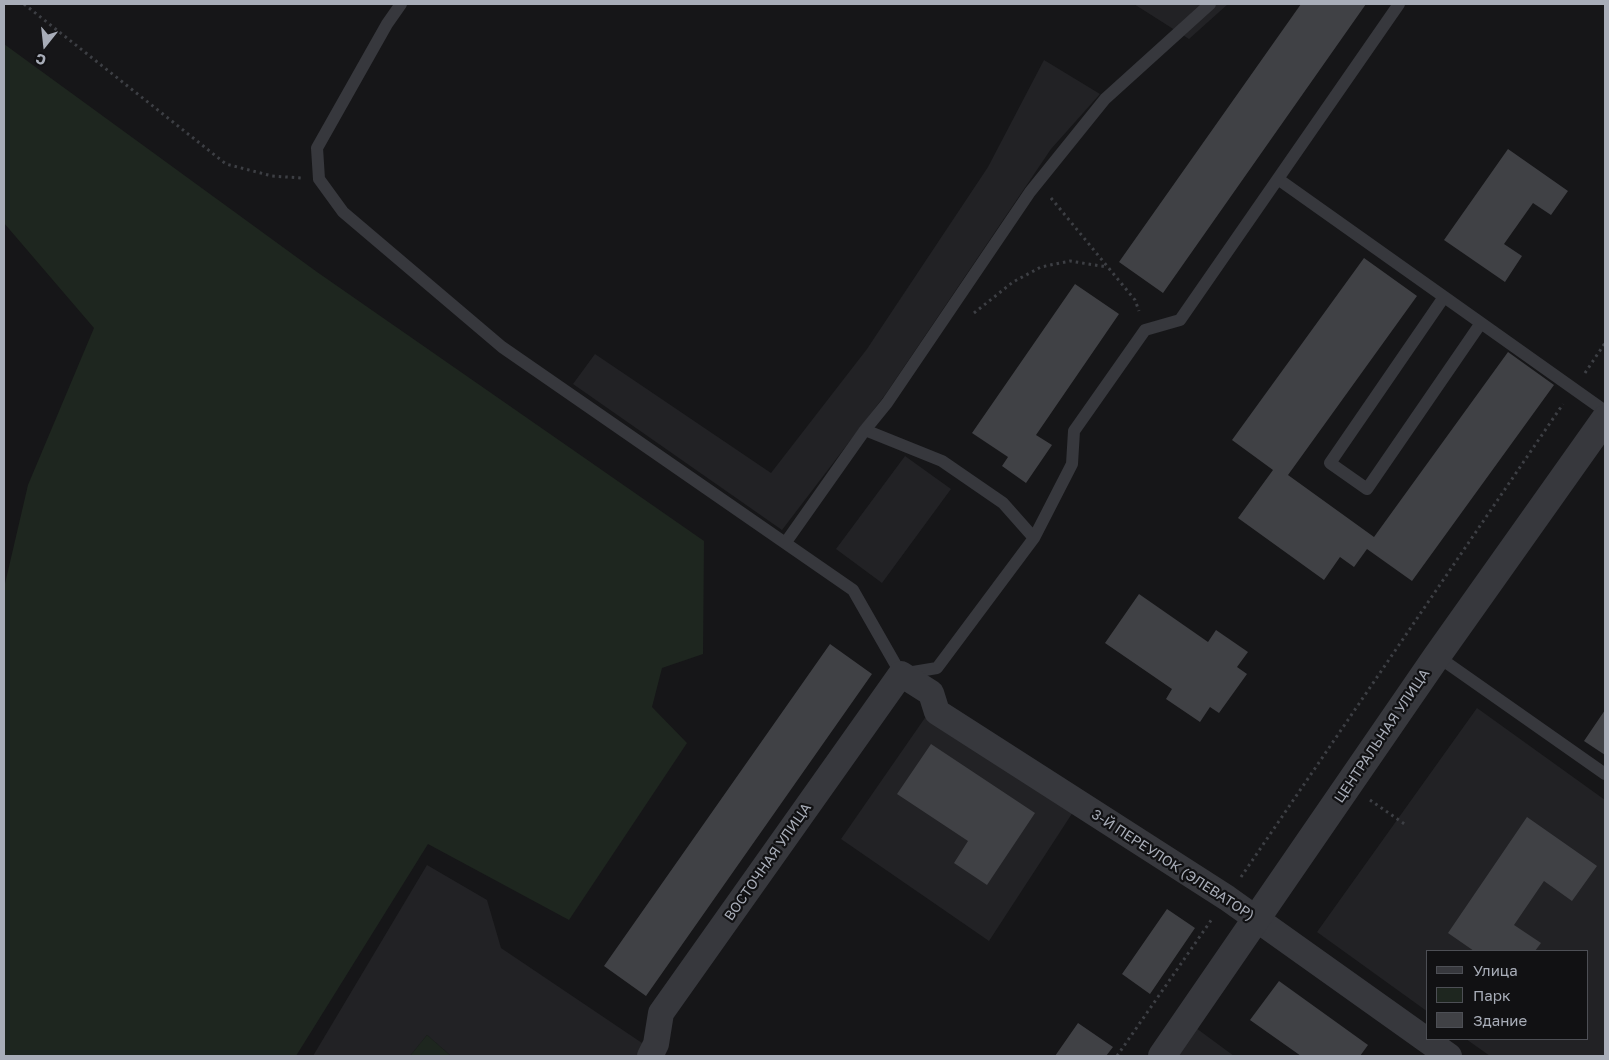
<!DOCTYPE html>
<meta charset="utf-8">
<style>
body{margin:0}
#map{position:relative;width:1609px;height:1060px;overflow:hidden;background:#161618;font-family:"Golos Text",sans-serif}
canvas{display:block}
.frame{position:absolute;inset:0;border:5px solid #a8adb8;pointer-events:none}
.legend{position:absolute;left:1426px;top:950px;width:162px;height:90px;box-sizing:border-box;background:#111113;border:1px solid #4d4f55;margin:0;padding:6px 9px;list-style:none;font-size:15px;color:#a8adb8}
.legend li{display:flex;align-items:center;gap:10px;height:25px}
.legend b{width:25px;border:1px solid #4d4f55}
.north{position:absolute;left:20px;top:20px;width:50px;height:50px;-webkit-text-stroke:4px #111113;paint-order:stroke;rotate:196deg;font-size:14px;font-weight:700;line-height:20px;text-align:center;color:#a8adb8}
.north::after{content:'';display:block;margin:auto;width:18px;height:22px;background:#a8adb8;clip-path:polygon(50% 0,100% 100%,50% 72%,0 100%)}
</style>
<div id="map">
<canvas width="1609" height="1060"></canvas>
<div class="frame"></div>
<ul class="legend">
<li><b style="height:6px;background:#37383d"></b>Улица</li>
<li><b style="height:14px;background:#1e261f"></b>Парк</li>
<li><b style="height:14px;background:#404145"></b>Здание</li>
</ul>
<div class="north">С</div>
</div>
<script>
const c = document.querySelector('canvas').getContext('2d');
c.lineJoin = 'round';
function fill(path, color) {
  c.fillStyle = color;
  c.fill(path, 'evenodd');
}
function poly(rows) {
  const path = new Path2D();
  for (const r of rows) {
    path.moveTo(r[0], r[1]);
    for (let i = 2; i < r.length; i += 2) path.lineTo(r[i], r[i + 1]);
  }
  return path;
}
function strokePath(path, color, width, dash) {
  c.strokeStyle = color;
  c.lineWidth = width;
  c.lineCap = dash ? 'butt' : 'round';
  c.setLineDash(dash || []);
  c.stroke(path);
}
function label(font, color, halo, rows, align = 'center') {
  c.font = font + ' "Golos Text",sans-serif';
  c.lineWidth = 4.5;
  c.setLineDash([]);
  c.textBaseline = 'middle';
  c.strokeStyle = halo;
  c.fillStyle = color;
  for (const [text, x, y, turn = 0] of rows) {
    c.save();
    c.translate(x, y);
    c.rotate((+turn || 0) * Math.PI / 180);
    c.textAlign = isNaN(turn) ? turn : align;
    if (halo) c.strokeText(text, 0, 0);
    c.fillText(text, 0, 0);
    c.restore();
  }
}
const built = poly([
 [1134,4,1228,4,1189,39],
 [1044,60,1100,94,1051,149,885,395,782,530,573,384,595,354,771,473,867,349,988,167],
 [905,456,951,489,882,583,836,549],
 [1477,708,1605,800,1605,1056,1490,1056,1466,1039,1588,1039,1588,951,1428,951,1428,1012,1317,932],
 [929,712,1075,809,989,941,841,839],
 [427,865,487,900,501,948,645,1045,638,1056,451,1056,427,1035,410,1056,313,1056],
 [1196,1028,1234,1056,1177,1056]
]);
const green = poly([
 [4,44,317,272,704,541,703,654,662,668,652,707,687,743,569,920,428,844,296,1056,4,1056,4,588,28,485,94,328,4,223],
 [427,1035,451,1056,410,1056]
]);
const building = poly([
 [1301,4,1366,4,1163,293,1119,262],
 [1508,149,1568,191,1551,215,1533,203,1504,244,1522,256,1505,282,1444,240],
 [1364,258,1417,296,1288,475,1374,537,1508,352,1554,385,1412,581,1367,549,1354,567,1340,557,1324,580,1238,518,1273,470,1232,440],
 [1075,284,1119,314,1036,435,1052,445,1026,483,1002,466,1008,457,972,433],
 [1139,594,1208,642,1216,630,1248,652,1237,667,1247,674,1219,713,1210,707,1200,722,1166,699,1172,689,1105,643],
 [830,644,872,674,646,996,604,966],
 [1605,710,1605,755,1584,741],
 [931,744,1035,813,987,885,954,863,968,841,897,794],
 [1527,817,1597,866,1572,901,1544,881,1514,925,1541,943,1535,951,1474,951,1448,933],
 [1167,909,1195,928,1150,994,1122,974],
 [1279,981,1368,1045,1360,1056,1301,1056,1250,1020],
 [1078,1023,1113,1047,1106,1056,1055,1056]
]);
const path = poly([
 [24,4,226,164,272,176,301,178],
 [1051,198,1135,300,1139,311],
 [974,313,1013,282,1041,267,1070,261,1107,267],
 [1585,373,1605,343],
 [1370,800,1406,825],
 [1241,877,1563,404],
 [1117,1056,1212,919]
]);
const service = poly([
 [401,4,387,24,317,148,319,179,343,212,502,347,853,590,901,674,937,668,1034,538,1072,464,1074,431,1145,330,1180,320,1399,4],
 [1278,179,1605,411],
 [1444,297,1330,463,1367,489,1481,323],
 [865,430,942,461,1003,503,1034,538],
 [786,542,865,430,887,403,1030,192,1105,99,1210,4],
 [1437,656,1605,774]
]);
const minor = poly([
 [650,1056,656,1044,661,1013,901,674,931,693,937,712,1227,898,1449,1056]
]);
const tertiary = poly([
 [1162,1056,1437,656,1605,419]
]);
const streetNames = [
 ["ЦЕНТРАЛЬНАЯ УЛИЦА",1382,736,-56],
 ["ВОСТОЧНАЯ УЛИЦА",768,862,-55],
 ["3-Й ПЕРЕУЛОК (ЭЛЕВАТОР)",1173,865,33]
];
fill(built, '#222225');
fill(green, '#1e261f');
fill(building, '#404145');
strokePath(path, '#3d3f44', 3, [2.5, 4]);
strokePath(service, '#37383d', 12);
strokePath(minor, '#37383d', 26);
strokePath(tertiary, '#37383d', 28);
label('14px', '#a8adb8', '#111113', streetNames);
</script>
